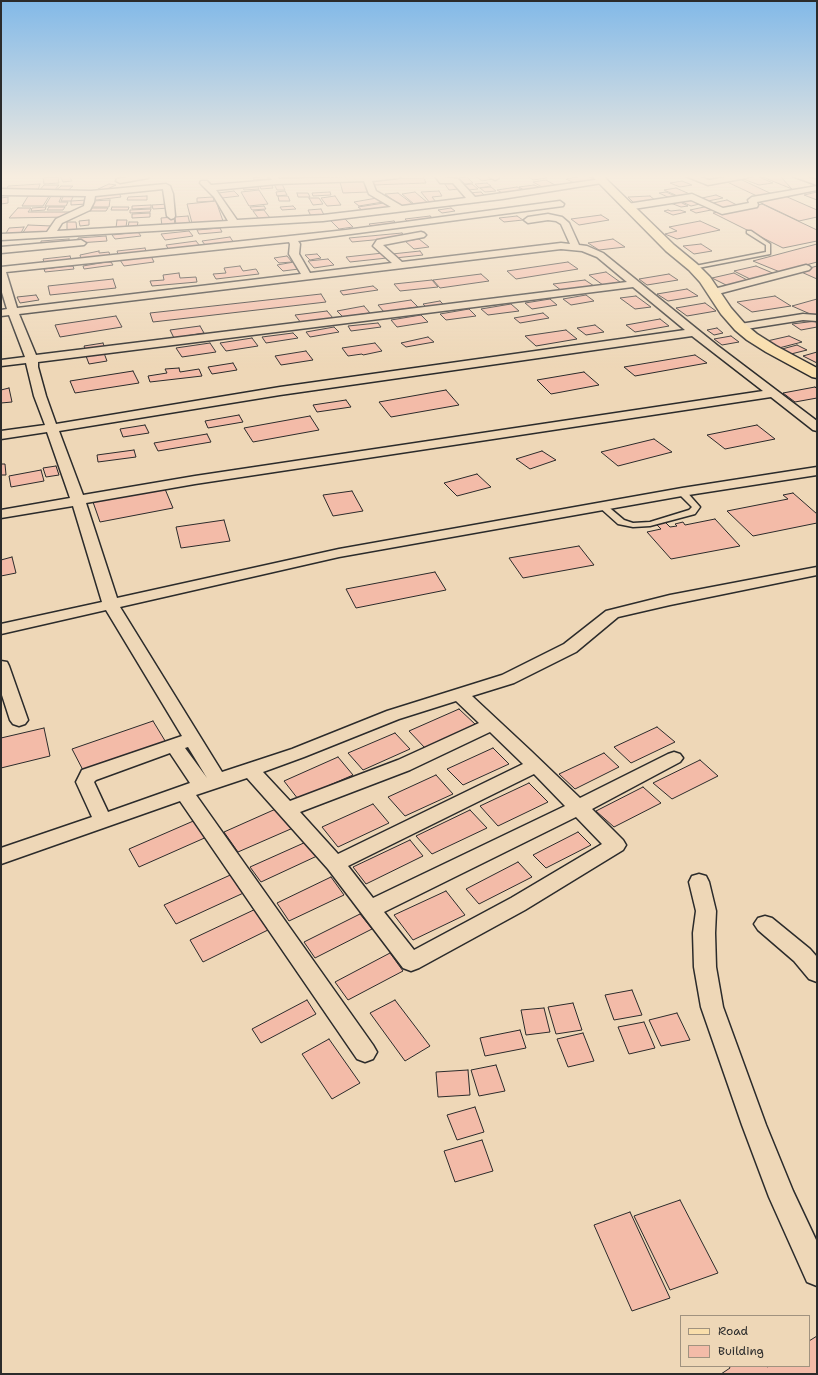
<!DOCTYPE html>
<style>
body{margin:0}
#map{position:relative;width:818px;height:1375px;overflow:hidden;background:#eed7b7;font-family:"Shantell Sans",sans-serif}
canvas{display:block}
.frame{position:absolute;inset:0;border:2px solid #2b2b2b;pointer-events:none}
.legend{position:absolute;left:680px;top:1315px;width:130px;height:52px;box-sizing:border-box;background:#eed7b7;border:1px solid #a0927f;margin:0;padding:5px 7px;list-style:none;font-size:12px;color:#2b2b2b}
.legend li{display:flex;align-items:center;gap:8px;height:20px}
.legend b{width:20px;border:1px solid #a0927f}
</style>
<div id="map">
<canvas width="818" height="1375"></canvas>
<div class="frame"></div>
<ul class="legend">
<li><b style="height:5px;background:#f9deab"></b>Road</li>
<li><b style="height:11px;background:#f3bba8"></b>Building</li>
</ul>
</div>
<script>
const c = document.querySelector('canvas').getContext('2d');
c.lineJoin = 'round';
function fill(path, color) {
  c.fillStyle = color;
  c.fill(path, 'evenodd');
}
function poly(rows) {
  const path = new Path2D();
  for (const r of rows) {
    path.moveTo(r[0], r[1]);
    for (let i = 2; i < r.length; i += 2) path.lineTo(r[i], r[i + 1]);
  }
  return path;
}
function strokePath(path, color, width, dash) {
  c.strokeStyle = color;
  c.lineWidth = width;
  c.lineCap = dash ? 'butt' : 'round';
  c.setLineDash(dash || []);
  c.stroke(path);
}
const building = poly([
 [60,176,69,176,72,181,63,182,60,176],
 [267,176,269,179,254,180,253,178,267,176],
 [318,176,341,176,342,179,319,181,318,176],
 [475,176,489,176,493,179,482,181,475,176],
 [528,176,544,176,547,178,533,180,528,176],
 [583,176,588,176,597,181,576,184,566,179,583,176],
 [701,176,718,176,723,179,712,181,701,176],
 [757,176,773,183,759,185,743,179,757,176],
 [760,176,780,176,792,189,760,176],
 [58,177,59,183,44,184,43,178,58,177],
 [467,177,473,183,465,184,459,178,467,177],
 [424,178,426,183,373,185,372,179,424,178],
 [740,179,772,194,757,196,725,181,740,179],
 [546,180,555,185,542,187,533,182,546,180],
 [365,181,369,192,343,193,340,182,365,181],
 [682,181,692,185,680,187,670,183,682,181],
 [453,182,459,189,449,190,444,183,453,182],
 [487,183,491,186,479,188,475,184,487,183],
 [40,184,38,190,6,192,8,186,40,184],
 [109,184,116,185,105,190,98,189,109,184],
 [259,184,271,184,273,188,261,189,259,184],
 [274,184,282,184,285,190,277,190,274,184],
 [472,184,478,189,468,190,462,185,472,184],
 [44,185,59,185,53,192,38,192,44,185],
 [257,185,259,189,244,190,242,187,257,185],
 [534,185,543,189,527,192,519,187,534,185],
 [61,186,73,186,65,193,53,193,61,186],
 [491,187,496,191,485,192,480,188,491,187],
 [517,187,526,192,506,195,497,190,517,187],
 [676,188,692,195,680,197,664,190,676,188],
 [259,190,268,204,249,206,241,192,259,190],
 [118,191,121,197,96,200,93,194,118,191],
 [234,191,239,196,222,198,218,193,234,191],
 [285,191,287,195,277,196,276,192,285,191],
 [439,191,442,196,432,197,436,202,430,203,421,192,439,191],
 [330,192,331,195,313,196,312,193,330,192],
 [415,192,428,203,414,204,402,194,415,192],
 [481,192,485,196,472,197,468,193,481,192],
 [666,192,678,197,672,199,659,193,666,192],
 [817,192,817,200,804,195,817,192],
 [30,193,51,193,43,206,22,206,30,193],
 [297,193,308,193,310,197,298,197,297,193],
 [398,193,414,205,401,206,385,194,398,193],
 [62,195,59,202,68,202,66,206,45,206,51,196,62,195],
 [64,195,74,195,71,201,61,201,64,195],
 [716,195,723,198,708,201,702,198,716,195],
 [147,196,147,200,127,200,128,197,147,196],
 [278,196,288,196,290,201,279,201,278,196],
 [335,196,341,205,327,206,321,198,335,196],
 [650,196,656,201,634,203,628,197,650,196],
 [785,196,817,210,817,217,799,221,757,201,785,196],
 [8,197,8,203,1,204,1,198,8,197],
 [213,197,214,201,197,202,197,198,213,197],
 [309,198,319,198,323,204,313,205,309,198],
 [377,198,383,202,359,206,354,202,377,198],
 [692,198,704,203,691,206,678,200,692,198],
 [87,200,86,204,71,205,71,201,87,200],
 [110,200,109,207,91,207,92,201,110,200],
 [676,200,688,206,681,207,668,202,676,200],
 [727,200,739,206,724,208,713,203,727,200],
 [216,201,223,221,192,223,187,204,216,201],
 [384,203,392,209,366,213,358,207,384,203],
 [169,204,170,208,153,209,152,205,169,204],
 [762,204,817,230,817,241,783,248,713,213,762,204],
 [151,205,151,208,132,209,132,206,151,205],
 [264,206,266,209,252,210,250,207,264,206],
 [293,206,296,209,282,210,280,207,293,206],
 [709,206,716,209,696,213,690,210,709,206],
 [46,207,45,210,31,211,32,208,46,207],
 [49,207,65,207,63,210,47,210,49,207],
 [112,207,129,207,128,210,111,210,112,207],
 [18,208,31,208,28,212,72,212,68,217,9,218,18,208],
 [88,208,108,208,106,211,86,211,88,208],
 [451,208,455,211,442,213,438,210,451,208],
 [151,209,150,212,130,213,130,210,151,209],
 [321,209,324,215,311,216,308,210,321,209],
 [264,210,270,218,259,219,253,211,264,210],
 [668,210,671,211,680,210,686,212,673,215,664,211,668,210],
 [150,213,150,217,132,218,132,214,150,213],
 [601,215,609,220,579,225,571,219,601,215],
 [188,216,190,224,176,225,175,217,188,216],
 [430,216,435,220,410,224,405,219,430,216],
 [517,216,523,220,504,222,499,218,517,216],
 [174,217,175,225,162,226,161,218,174,217],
 [344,218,353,227,339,229,330,220,344,218],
 [89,220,89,225,80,226,79,221,89,220],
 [117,220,127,220,126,227,116,228,117,220],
 [394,221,398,225,373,228,369,224,394,221],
 [700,221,720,230,677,239,665,234,677,231,669,227,700,221],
 [67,222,76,222,77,231,67,231,67,222],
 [129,222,138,222,137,227,128,227,129,222],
 [28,225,52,226,45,233,22,234,28,225],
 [24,227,20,235,5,235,9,228,24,227],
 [220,228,222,232,199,234,197,230,220,228],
 [189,231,193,236,165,240,161,234,189,231],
 [138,232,141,236,115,239,112,235,138,232],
 [402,233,405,237,352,242,349,238,402,233],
 [106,236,107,241,78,243,78,238,106,236],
 [230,237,234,243,206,246,202,241,230,237],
 [69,239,69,244,41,246,41,241,69,239],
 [419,239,429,247,414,249,405,241,419,239],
 [613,239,625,247,599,250,588,243,613,239],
 [196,241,200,246,169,250,166,245,196,241],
 [701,244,712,251,694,254,683,246,701,244],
 [817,244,817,262,780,272,753,261,817,244],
 [145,248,146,251,141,253,118,254,117,251,145,248],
 [99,251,99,253,109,252,110,256,81,259,80,255,99,251],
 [420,251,423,255,395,258,392,254,420,251],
 [383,253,387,258,350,262,346,257,383,253],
 [317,254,321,258,310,260,305,255,317,254],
 [70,256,71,259,49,262,44,262,43,259,70,256],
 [151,256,154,262,124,266,120,260,151,256],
 [287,256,292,262,279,263,274,258,287,256],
 [328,259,334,265,314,268,308,261,328,259],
 [106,262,111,262,113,265,84,269,83,266,106,262],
 [294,262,299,269,283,271,277,265,294,262],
 [568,262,578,269,516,279,507,271,568,262],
 [67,266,73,266,74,269,45,272,44,269,67,266],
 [240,266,243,271,256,269,259,274,216,279,213,274,226,273,224,268,240,266],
 [756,266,775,274,752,280,734,271,756,266],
 [817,266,817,279,799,271,817,266],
 [606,272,620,282,603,285,589,275,606,272],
 [179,273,180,278,196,277,197,282,152,286,150,281,164,280,163,275,179,273],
 [734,273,749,281,728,286,712,278,734,273],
 [481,274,489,281,440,288,433,280,481,274],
 [669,274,678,280,647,285,639,279,669,274],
 [113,279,116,288,50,295,48,286,113,279],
 [432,280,438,287,400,291,394,284,432,280],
 [585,280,594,286,562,291,553,284,585,280],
 [373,286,378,290,343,295,340,291,373,286],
 [687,289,698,296,668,301,657,294,687,289],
 [321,294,326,302,153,322,150,313,321,294],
 [36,295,39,300,20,303,17,297,36,295],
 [586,295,594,301,571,305,563,299,586,295],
 [636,296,651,307,635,309,620,298,636,296],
 [775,296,791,306,752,312,737,302,775,296],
 [550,299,557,305,532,309,525,303,550,299],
 [817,299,817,317,792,306,817,299],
 [411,300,418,307,384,312,378,305,411,300],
 [440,301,445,306,427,308,423,304,440,301],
 [705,303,716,311,687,316,676,308,705,303],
 [511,304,519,311,488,315,481,309,511,304],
 [364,306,370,313,343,317,337,311,364,306],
 [469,309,476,316,446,320,440,314,469,309],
 [327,311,333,318,301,323,295,315,327,311],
 [543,313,549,318,520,323,514,318,543,313],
 [421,315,428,322,397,327,391,320,421,315],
 [116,316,122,327,60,337,55,325,116,316],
 [660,319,669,326,635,332,626,325,660,319],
 [816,321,817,327,801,330,792,324,816,321],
 [378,323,381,327,351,331,348,326,378,323],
 [595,325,604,332,586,335,577,328,595,325],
 [200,326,204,333,174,338,170,330,200,326],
 [334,327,339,332,310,337,306,332,334,327],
 [717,328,723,333,714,335,707,330,717,328],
 [566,330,577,339,536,346,525,336,566,330],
 [293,333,298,338,266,343,262,337,293,333],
 [731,336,739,342,722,345,714,339,731,336],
 [789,336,802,342,779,348,767,341,789,336],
 [428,337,434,342,406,347,401,343,428,337],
 [252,338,258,346,226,351,220,343,252,338],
 [103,343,105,348,86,351,84,346,103,343],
 [210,343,216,352,182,357,176,348,210,343],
 [375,343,382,351,363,355,362,354,348,356,342,348,375,343],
 [797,345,807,350,791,354,782,349,797,345],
 [306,351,313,360,281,365,275,356,306,351],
 [817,352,817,363,803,356,817,352],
 [104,353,107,361,89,364,86,356,104,353],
 [695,355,707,363,635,376,624,367,695,355],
 [233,363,237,370,212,374,208,367,233,363],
 [179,368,180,372,199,369,202,376,150,382,148,376,167,373,165,369,179,368],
 [133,371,139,383,75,393,70,381,133,371],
 [584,372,599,385,551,394,537,380,584,372],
 [815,387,817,389,817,398,795,402,783,393,815,387],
 [9,388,12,402,1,403,1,390,9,388],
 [446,390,459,405,391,417,379,402,446,390],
 [346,400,351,407,317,412,313,405,346,400],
 [239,415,243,422,208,428,205,421,239,415],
 [310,416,319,430,253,442,244,428,310,416],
 [145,425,149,433,123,437,120,429,145,425],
 [757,425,775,439,725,449,707,435,757,425],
 [207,434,211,442,158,451,154,443,207,434],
 [654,439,672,452,618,466,601,452,654,439],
 [134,450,136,457,98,462,97,455,134,450],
 [542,451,556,460,530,469,516,459,542,451],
 [1,464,5,464,6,475,1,475,1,464],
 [56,466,59,475,46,477,43,468,56,466],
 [41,470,44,481,11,487,9,476,41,470],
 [477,474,491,487,457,496,444,483,477,474],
 [165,489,173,508,100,522,93,502,165,489],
 [352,491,363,511,333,516,323,495,352,491],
 [793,493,817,514,817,523,753,536,727,511,788,499,783,495,793,493],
 [715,519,740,546,671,559,647,532,661,529,656,524,665,522,670,527,677,526,675,524,683,522,685,525,715,519],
 [224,520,230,541,181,548,176,527,224,520],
 [579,546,594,565,523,578,509,558,579,546],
 [12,557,16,573,1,576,1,560,12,557],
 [435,572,446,590,356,608,346,589,435,572],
 [459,709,476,725,425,748,409,731,459,709],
 [153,721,167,744,85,774,72,749,153,721],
 [657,727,675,742,631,763,614,747,657,727],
 [44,728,50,756,1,768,1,738,44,728],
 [395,733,410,749,363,770,348,753,395,733],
 [493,748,509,764,463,785,447,769,493,748],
 [604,753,619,767,575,789,559,774,604,753],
 [338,757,353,775,298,799,284,781,338,757],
 [700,760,718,776,672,799,653,783,700,760],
 [436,775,453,794,405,816,388,797,436,775],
 [529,783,548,802,498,826,480,806,529,783],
 [643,787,661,803,614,827,596,811,643,787],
 [373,804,389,823,338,847,322,827,373,804],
 [278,808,293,828,238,852,224,832,278,808],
 [470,810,487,828,432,854,416,836,470,810],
 [198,819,209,836,139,867,129,849,198,819],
 [578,832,591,845,546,868,533,855,578,832],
 [410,840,423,856,366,884,353,867,410,840],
 [306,842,317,856,261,882,250,867,306,842],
 [518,862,532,877,479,904,466,889,518,862],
 [237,872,250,890,176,924,164,905,237,872],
 [331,877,344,895,289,921,277,903,331,877],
 [446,891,465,915,413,940,394,915,446,891],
 [260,907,274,927,203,962,190,940,260,907],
 [360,914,372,929,315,958,304,942,360,914],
 [390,953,403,971,348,1000,335,982,390,953],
 [632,990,642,1015,614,1020,605,995,632,990],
 [307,1000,316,1014,261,1043,252,1029,307,1000],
 [395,1000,430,1046,405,1061,370,1013,395,1000],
 [573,1003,582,1030,556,1034,548,1007,573,1003],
 [544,1008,550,1032,526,1035,521,1010,544,1008],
 [677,1013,690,1040,661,1046,649,1020,677,1013],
 [644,1022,655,1048,629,1054,618,1027,644,1022],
 [520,1030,526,1048,485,1056,480,1038,520,1030],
 [583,1033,594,1061,568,1067,557,1039,583,1033],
 [329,1039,360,1083,332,1099,302,1054,329,1039],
 [496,1065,505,1091,479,1096,471,1070,496,1065],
 [468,1070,470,1095,438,1097,436,1072,468,1070],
 [475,1107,484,1132,457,1140,447,1115,475,1107],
 [482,1140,493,1171,455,1182,444,1151,482,1140],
 [680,1200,718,1273,670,1290,634,1216,680,1200],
 [630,1212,670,1298,632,1311,594,1225,630,1212],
 [817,1336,817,1374,721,1374,730,1368,729,1366,766,1366,767,1367,769,1366,809,1366,809,1341,817,1336]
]);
const service = poly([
 [747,231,751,231,770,244,770,254,693,269,690,267,766,252,766,245,747,233,747,231],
 [679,490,685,490,700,507,695,514,650,526,633,527,618,524,598,506,599,504,605,504,624,520,633,523,650,522,689,510,692,507,679,494,679,490]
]);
const minor = poly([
 [133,176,149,176,148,178,120,183,116,181,117,179,133,176],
 [269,176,277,176,279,179,402,176,398,178,372,181,376,191,402,206,466,198,453,183,440,183,435,176,458,179,475,197,602,179,606,181,602,183,502,199,323,221,1,240,1,234,47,232,56,219,84,206,86,196,1,195,1,189,91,191,166,184,170,186,173,194,175,216,174,218,171,219,167,216,163,189,95,196,94,202,90,210,62,223,57,231,228,221,214,197,200,183,201,181,207,181,211,185,272,180,269,176],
 [364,181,369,194,391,207,323,215,237,220,216,190,277,184,364,181],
 [488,176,497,176,499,178,495,180,488,176],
 [685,176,697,176,709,180,733,176,750,176,746,178,708,185,685,176],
 [792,176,804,176,817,180,817,185,792,176],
 [817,186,817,190,757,202,758,205,757,207,722,214,691,200,627,210,623,207,627,204,692,194,723,208,749,203,748,200,752,197,817,186],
 [560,201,564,204,563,206,298,241,300,244,299,254,310,273,392,263,373,246,377,240,421,232,424,233,426,235,424,237,383,245,402,262,561,243,570,244,561,224,556,221,548,220,528,223,524,220,528,217,548,214,562,217,569,223,579,245,587,246,603,253,718,346,817,421,817,431,813,430,771,397,195,484,86,503,117,598,339,549,682,488,817,467,817,475,682,496,339,557,120,607,222,772,292,749,387,711,502,675,564,644,606,611,670,595,817,567,817,575,670,605,618,617,576,652,514,683,472,696,531,751,580,798,668,754,674,752,680,754,683,758,680,762,592,809,623,840,626,845,623,850,525,910,419,968,411,971,403,968,328,869,247,778,196,795,373,1045,377,1052,373,1059,365,1062,357,1059,180,801,1,864,1,848,92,817,76,782,82,770,182,736,106,610,1,634,1,624,102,602,73,506,1,518,1,510,70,498,47,432,1,439,1,431,45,425,34,396,26,363,1,366,1,360,25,357,9,315,1,316,1,310,7,309,1,289,1,267,346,230,560,201],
 [289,242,290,244,289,254,301,274,17,308,6,272,289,242],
 [561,249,582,251,597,257,627,282,36,355,19,314,561,249],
 [633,287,685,330,280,387,56,424,46,396,38,367,38,362,633,287],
 [692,336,763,391,195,476,83,495,59,431,280,395,692,336],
 [456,701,479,723,398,760,290,801,263,772,304,757,399,719,456,701],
 [490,732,523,764,338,854,300,812,410,770,490,732],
 [188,747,207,778,185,748,188,747],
 [170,753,190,783,108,812,94,782,96,780,170,753],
 [534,774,565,806,373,898,348,866,534,774],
 [576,817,602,844,511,898,414,950,384,912,576,817],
 [81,240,86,243,84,245,1,253,1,247,81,240],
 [806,265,809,266,811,268,809,270,714,295,709,292,710,290,806,265],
 [803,314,817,315,817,321,803,320,740,330,735,327,740,324,803,314],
 [1,661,7,662,9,666,28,720,25,724,19,726,13,724,10,720,1,692,1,661],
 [699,874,706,876,709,882,716,911,715,933,716,967,723,1007,766,1125,793,1191,817,1242,817,1286,807,1282,769,1197,742,1125,701,1007,694,967,693,933,696,911,689,882,692,876,699,874],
 [765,916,772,918,810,949,817,957,817,982,809,979,794,961,758,930,754,924,758,918,765,916]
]);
const primary = poly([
 [592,176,603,176,674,245,697,264,710,277,731,308,745,324,757,334,776,346,817,368,817,378,812,377,766,352,747,340,735,330,721,314,700,282,689,270,666,251,592,176]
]);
fill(building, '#f3bba8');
strokePath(building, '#2b2b2b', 1);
strokePath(service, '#2b2b2b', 3);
strokePath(minor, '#2b2b2b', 3);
strokePath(primary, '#2b2b2b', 3);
fill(service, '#eed7b7');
fill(minor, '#eed7b7');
fill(primary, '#f9deab');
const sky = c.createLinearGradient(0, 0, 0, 368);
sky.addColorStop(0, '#82b9e8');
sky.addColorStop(0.48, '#f7eddf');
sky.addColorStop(1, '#f7eddf00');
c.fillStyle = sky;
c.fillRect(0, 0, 818, 368);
</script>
